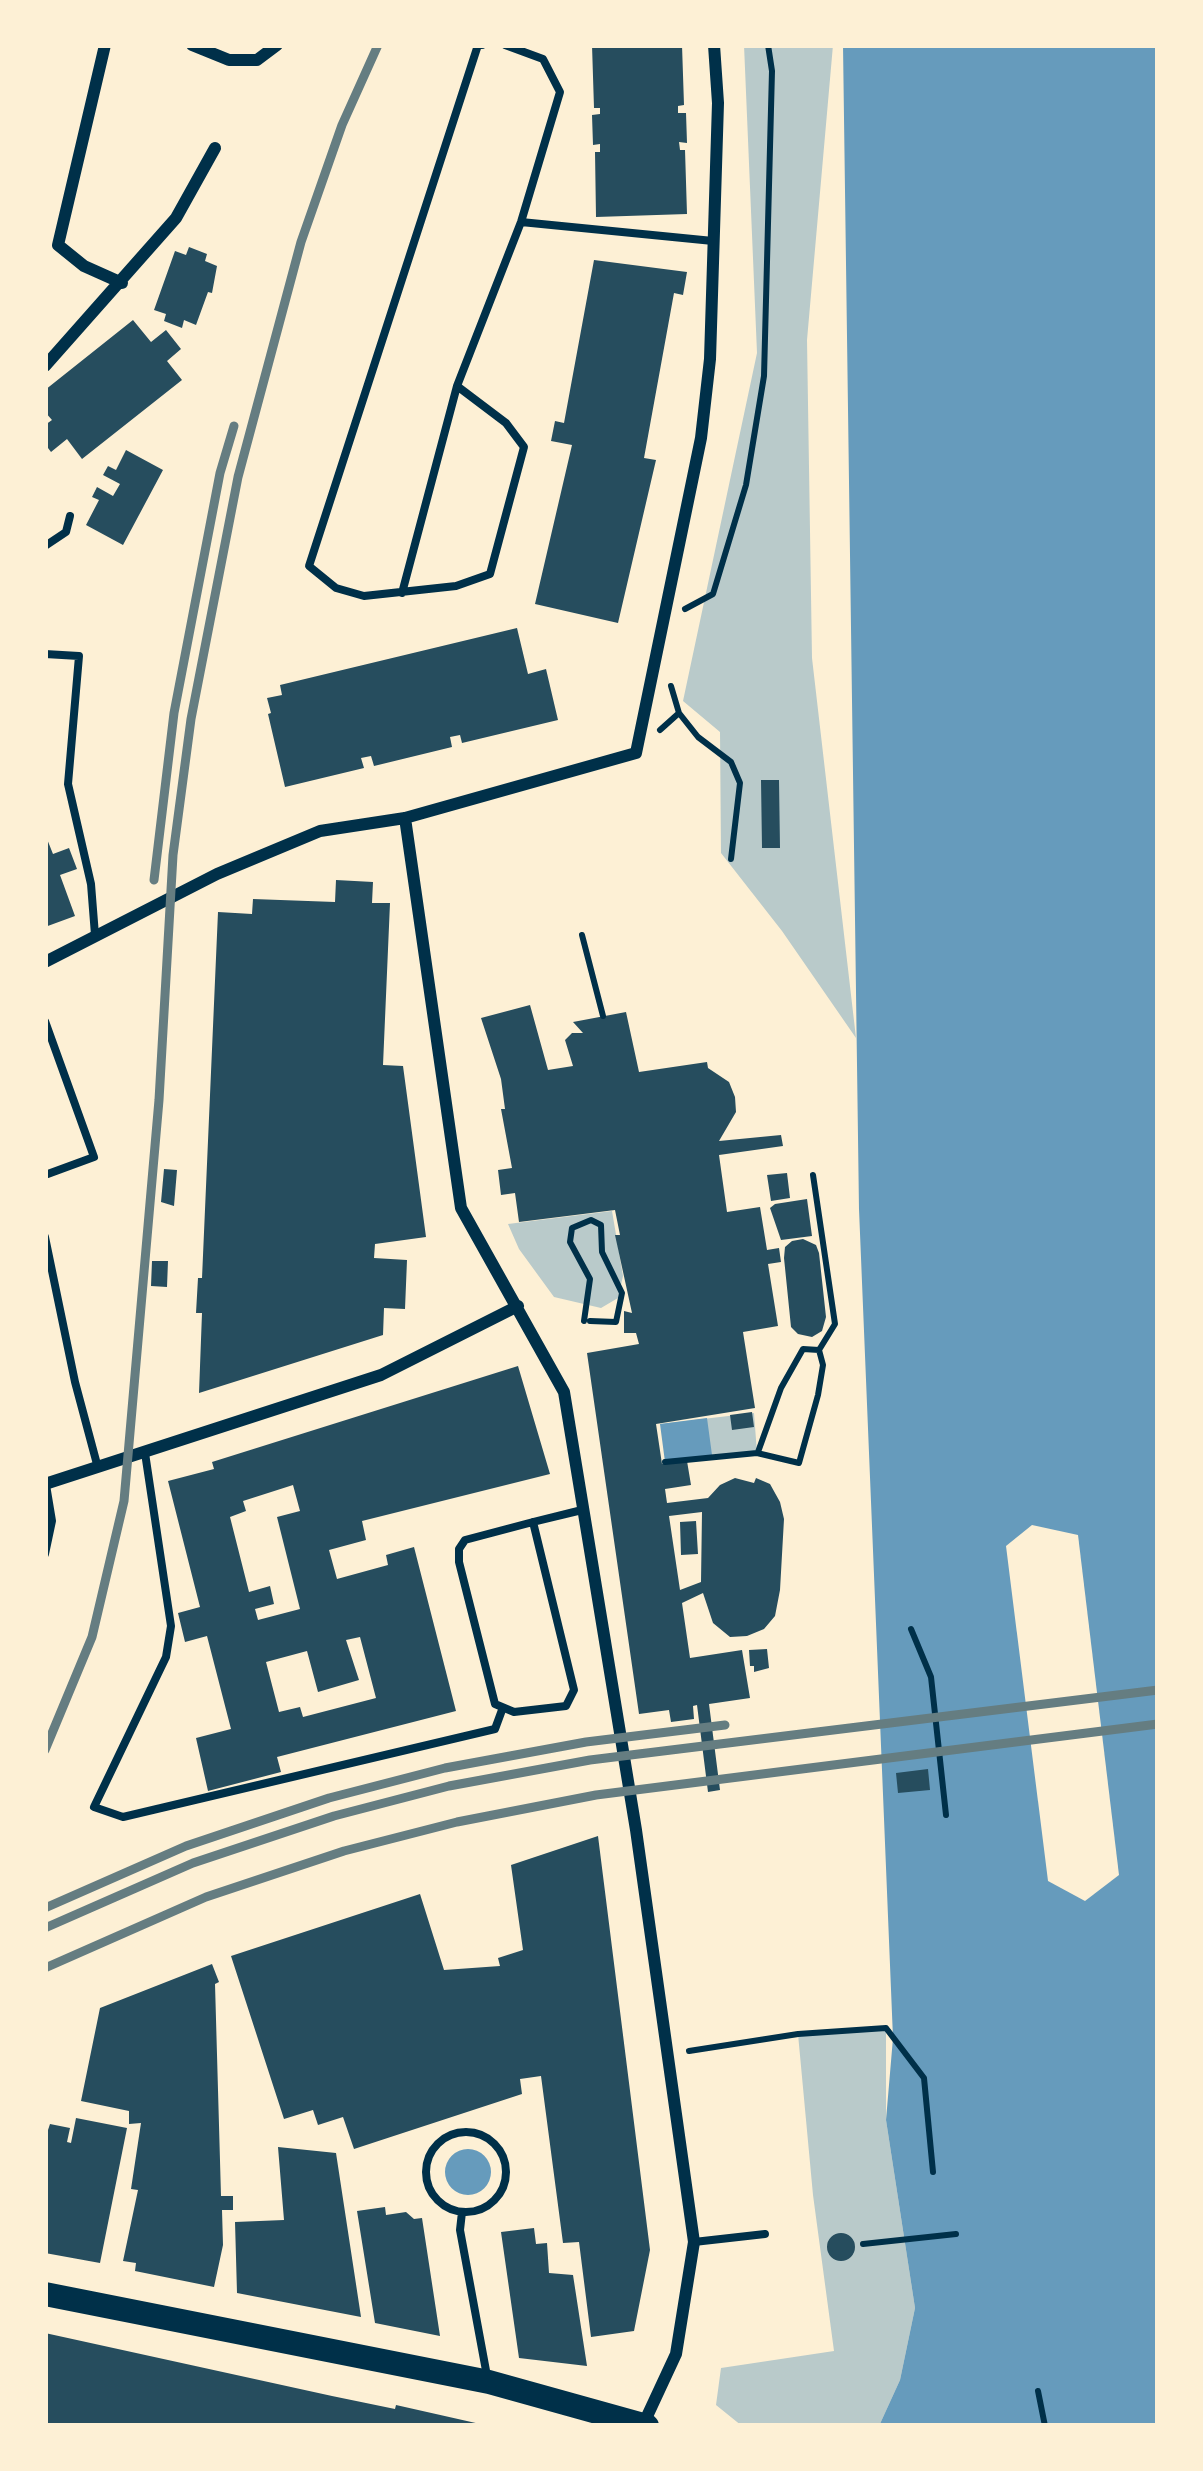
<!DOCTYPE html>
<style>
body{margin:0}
#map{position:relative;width:1203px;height:2471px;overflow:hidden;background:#fdf0d5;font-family:"IBM Plex Sans",sans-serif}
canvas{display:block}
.frame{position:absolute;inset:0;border:48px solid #fdf0d5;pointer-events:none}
</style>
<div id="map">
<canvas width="1203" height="2471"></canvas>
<div class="frame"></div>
</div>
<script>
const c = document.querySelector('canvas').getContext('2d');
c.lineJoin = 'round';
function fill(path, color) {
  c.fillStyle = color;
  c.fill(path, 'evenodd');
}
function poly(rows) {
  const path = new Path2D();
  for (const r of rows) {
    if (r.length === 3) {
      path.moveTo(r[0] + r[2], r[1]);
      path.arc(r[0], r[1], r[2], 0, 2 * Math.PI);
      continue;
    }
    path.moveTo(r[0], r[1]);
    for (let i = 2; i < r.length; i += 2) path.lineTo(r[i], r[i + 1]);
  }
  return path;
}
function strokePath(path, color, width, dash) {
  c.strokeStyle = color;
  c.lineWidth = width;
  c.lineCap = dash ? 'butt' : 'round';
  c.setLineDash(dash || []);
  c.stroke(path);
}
const green = poly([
 [744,45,833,45,807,340,812,658,856,1038,782,931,721,853,720,732,683,701,757,353],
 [612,1211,623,1276,618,1298,601,1308,554,1297,519,1249,508,1224],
 [754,1413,757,1453,712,1455,660,1424],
 [886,2028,886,2120,915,2308,900,2380,879,2426,742,2426,716,2405,721,2368,834,2351,813,2195,798,2034]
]);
const water = poly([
 [843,45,1158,45,1158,2426,879,2426,900,2380,915,2308,886,2120,893,2038,859,1209],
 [707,1418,712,1455,665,1462,660,1424],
 [468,2172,23]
]);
const pier = poly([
 [1032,1525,1078,1535,1119,1875,1085,1901,1048,1881,1006,1546]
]);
const building = poly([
 [592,45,682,45,684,105,678,106,678,113,686,113,687,143,679,142,680,150,685,150,687,214,596,217,595,152,600,152,600,144,593,145,592,115,600,114,600,108,594,108],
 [189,247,207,254,205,261,217,266,212,293,208,292,196,325,184,320,182,328,164,321,166,314,154,310,175,251,186,255],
 [594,260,687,272,683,295,674,293,644,458,656,460,618,623,535,604,572,445,551,441,555,421,564,423],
 [133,320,151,342,166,330,181,349,167,361,182,380,82,459,67,439,51,452,45,444,45,425,52,420,45,412,45,390],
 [126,450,163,470,123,545,86,525,99,500,92,497,97,487,113,496,120,484,103,475,108,466,116,470],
 [517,628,528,674,546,669,558,720,462,743,460,735,450,737,452,747,374,766,371,756,361,758,364,768,285,787,268,714,271,713,267,698,282,695,280,685],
 [761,780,779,780,780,848,762,848],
 [45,834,53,854,69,848,77,869,60,875,75,916,45,927],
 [336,880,373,882,372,903,390,903,383,1065,403,1066,426,1237,375,1244,374,1258,407,1260,405,1309,384,1308,383,1335,199,1393,202,1313,196,1313,198,1278,202,1278,218,912,252,914,253,899,335,902],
 [530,1005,548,1070,573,1066,565,1040,572,1033,583,1033,573,1022,626,1012,639,1072,707,1062,708,1068,729,1082,735,1097,736,1112,719,1141,781,1135,783,1146,719,1155,727,1212,760,1207,767,1250,779,1248,781,1262,768,1264,778,1326,743,1332,755,1408,656,1424,662,1464,687,1461,691,1485,665,1489,667,1503,708,1498,720,1485,735,1478,754,1483,756,1478,770,1484,780,1502,784,1519,780,1590,775,1616,764,1629,747,1636,730,1637,713,1623,703,1593,682,1603,690,1658,742,1650,750,1698,709,1704,720,1790,708,1792,697,1705,693,1706,694,1719,671,1722,669,1710,639,1714,587,1353,639,1344,636,1333,624,1333,624,1311,632,1313,615,1235,620,1235,615,1210,519,1222,515,1193,501,1195,498,1170,512,1168,501,1109,505,1109,501,1079,481,1018],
 [702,1512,701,1582,680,1590,669,1516],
 [164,1169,177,1170,174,1206,161,1202],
 [787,1173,790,1198,771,1201,767,1175],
 [807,1199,812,1236,781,1240,770,1208,775,1204],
 [803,1239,816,1245,819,1253,826,1317,822,1331,812,1337,798,1334,791,1327,784,1258,785,1247,792,1241],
 [152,1261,168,1261,167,1287,151,1286],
 [518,1366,550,1474,362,1521,366,1540,329,1550,337,1579,388,1565,386,1555,414,1547,456,1711,277,1757,281,1772,208,1791,196,1738,231,1729,207,1636,185,1642,178,1613,200,1607,168,1481,214,1469,212,1462],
 [293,1485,300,1511,277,1517,300,1609,258,1620,255,1609,274,1604,270,1586,249,1592,230,1517,246,1511,243,1501],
 [360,1637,376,1698,303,1717,300,1707,279,1712,266,1662,307,1651,318,1692,359,1680,346,1640],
 [752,1412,754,1427,732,1430,730,1415],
 [696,1521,698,1554,681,1555,680,1522],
 [767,1649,769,1668,754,1672,754,1666,750,1666,749,1650],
 [928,1769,930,1790,898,1793,896,1773],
 [598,1836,650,2250,634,2331,591,2337,579,2242,563,2243,541,2076,520,2079,522,2094,354,2149,343,2117,318,2125,313,2110,284,2119,231,1956,420,1894,444,1970,500,1966,498,1958,523,1950,511,1865],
 [212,1964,219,1982,215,1984,221,2196,233,2196,233,2210,222,2210,223,2245,214,2287,135,2271,136,2263,123,2261,138,2190,131,2189,141,2123,129,2124,129,2111,81,2101,100,2008],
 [76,2118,127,2128,100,2263,45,2253,45,2139,50,2124,70,2128,67,2142,71,2143],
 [278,2147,336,2153,361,2317,237,2293,235,2222,284,2220],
 [385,2207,386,2215,406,2212,414,2219,422,2218,440,2336,375,2323,357,2211],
 [534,2228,536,2244,547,2243,549,2273,573,2275,587,2366,519,2358,501,2232],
 [841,2247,14],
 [45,2333,332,2396,395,2409,396,2405,489,2426,45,2426]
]);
const path = poly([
 [685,609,713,594,746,485,764,376,772,71,768,45],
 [679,713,698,737,731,762,740,783,731,859],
 [660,730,679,713,671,686],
 [582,935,603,1016],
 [584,1321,590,1279,570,1242,572,1228,591,1220,601,1225,602,1252,622,1293,616,1322,590,1321],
 [758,1452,781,1388,803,1349,819,1350],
 [665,1462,757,1453,799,1463,818,1395,823,1365,819,1350,835,1324,813,1175],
 [911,1629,931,1677,946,1815],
 [689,2051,798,2034,886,2028,924,2078,933,2172],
 [863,2244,956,2234],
 [1038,2391,1045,2426]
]);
const service = poly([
 [482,45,478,45,309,566,336,588,364,596,456,586,490,574,524,447,506,423,457,386,521,222,560,92,543,59,505,45],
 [521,222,713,241],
 [45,546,66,532,70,516],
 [402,593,457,386],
 [45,654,79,656,68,784,91,884,95,935],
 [45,1021,94,1157,45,1175],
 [45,1237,75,1382,98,1468],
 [145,1453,171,1626,166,1657,94,1807,123,1817,495,1729,502,1710],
 [533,1522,574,1690,566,1706,514,1712,495,1704,459,1562,459,1549,465,1540,533,1522,582,1510],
 [45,1554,52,1521,46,1485],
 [466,2172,40],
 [462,2212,460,2230,487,2376],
 [694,2242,765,2234]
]);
const minor = poly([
 [105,45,58,245,84,266,122,283],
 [192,45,229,60,257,60,277,45],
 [45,366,176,218,215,148],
 [405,818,461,1208,564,1392,636,1830,694,2242,676,2354,643,2425],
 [45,962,217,874,320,831,405,818,636,753,701,438,710,359,718,103,714,45],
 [45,1484,381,1375,518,1306]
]);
const primary = poly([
 [45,2294,489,2382,647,2426]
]);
const rail = poly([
 [154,880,174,713,220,473,234,426],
 [45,1750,92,1637,124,1501,159,1100,173,855,191,719,238,477,301,242,342,125,378,45],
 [45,1908,186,1846,329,1798,445,1768,586,1742,725,1725],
 [45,1928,193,1863,334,1816,449,1786,590,1760,1158,1690],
 [45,1968,206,1897,344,1851,457,1822,596,1795,1158,1724]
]);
fill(green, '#b9caca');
fill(water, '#669bbc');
fill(pier, '#fdf0d5');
fill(building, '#264d5e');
strokePath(path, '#003049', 6);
strokePath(service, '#003049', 8);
strokePath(minor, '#003049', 12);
strokePath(primary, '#003049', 24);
strokePath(rail, '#657d81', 9);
</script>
